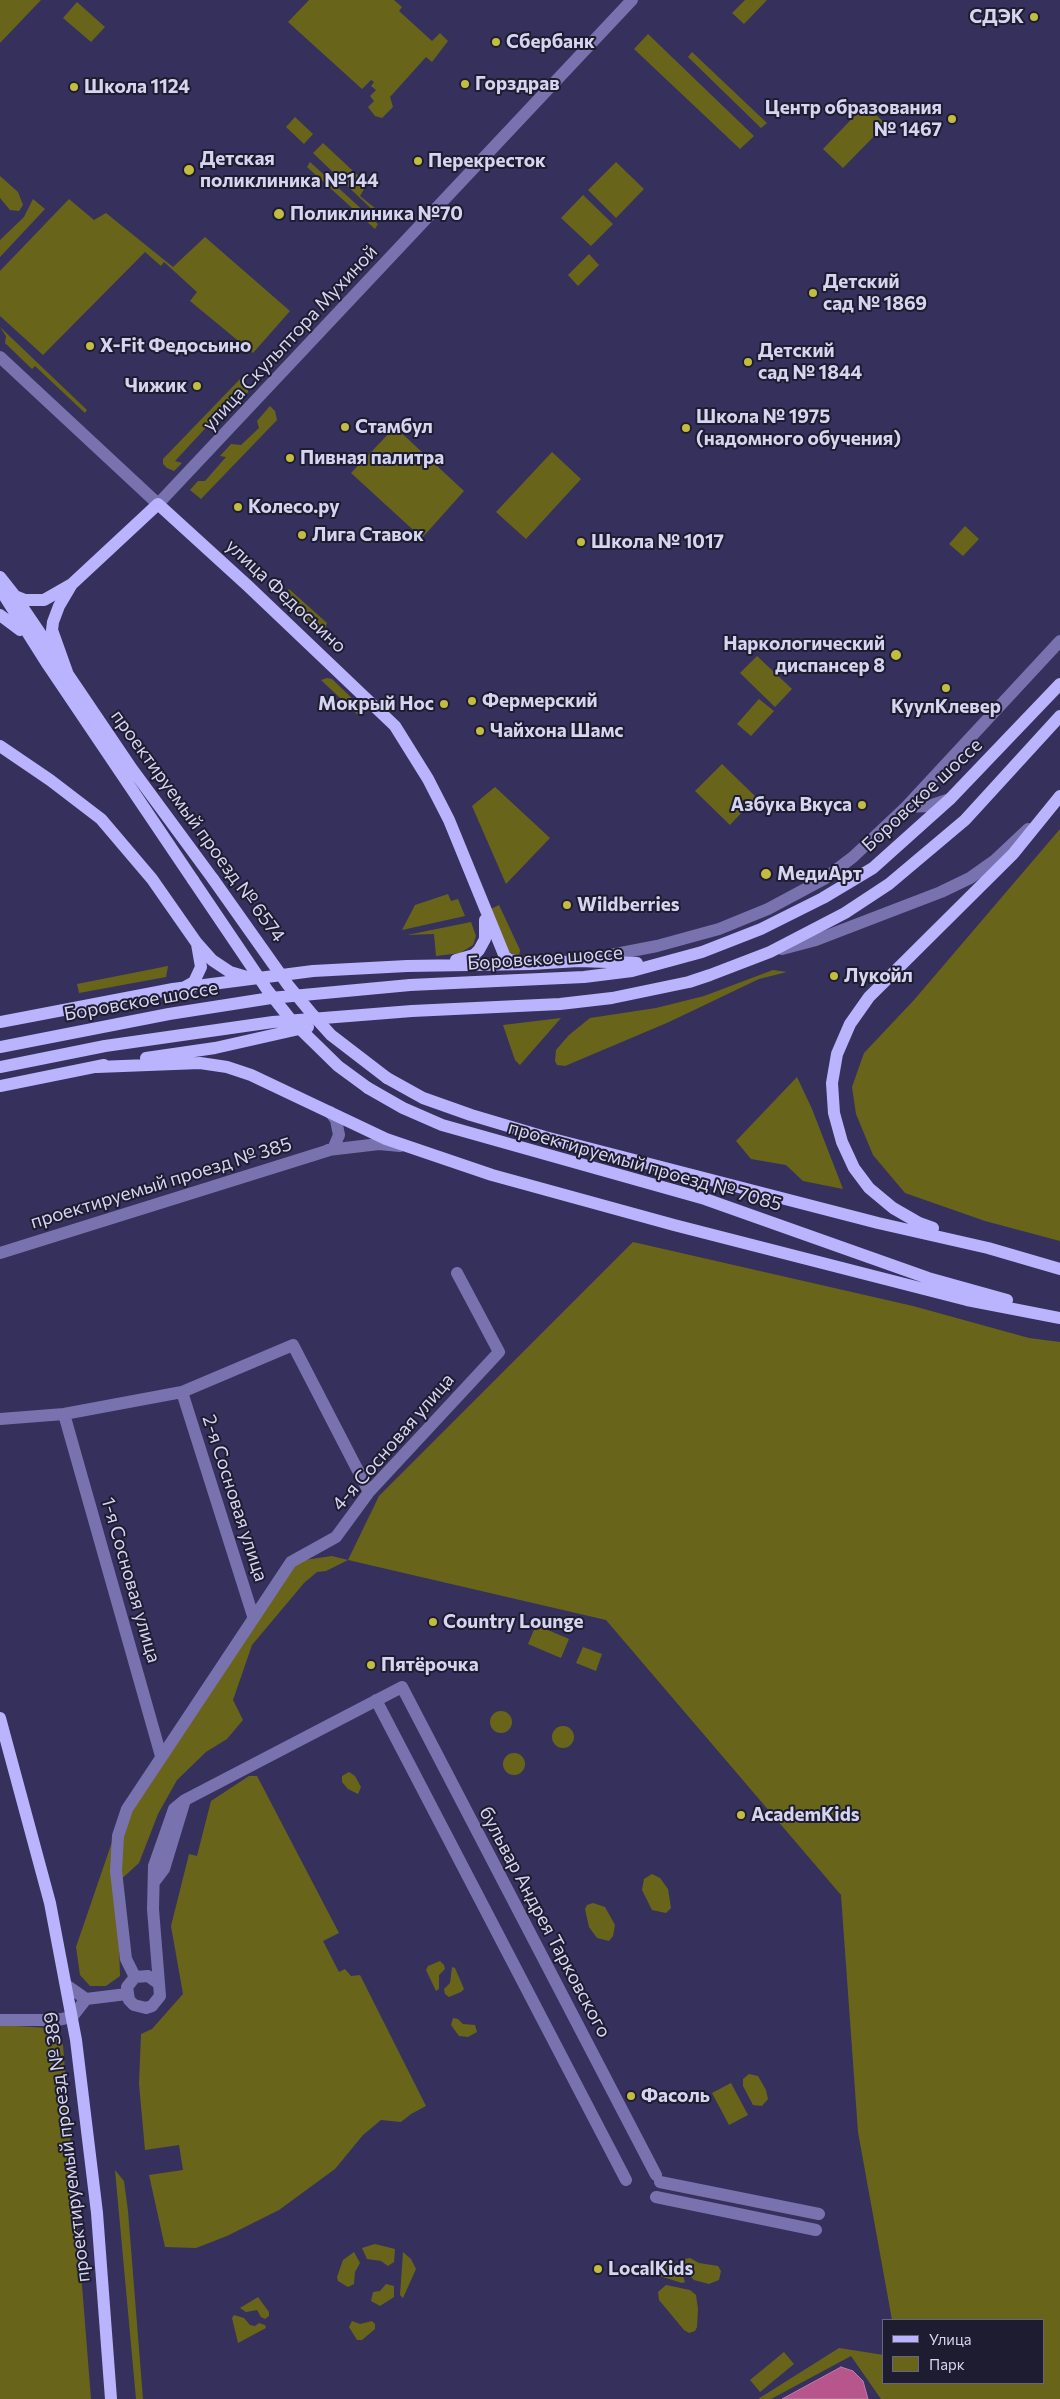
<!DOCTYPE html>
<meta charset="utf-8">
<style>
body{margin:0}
#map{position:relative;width:1060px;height:2399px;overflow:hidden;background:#35315c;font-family:Commissioner,sans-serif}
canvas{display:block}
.legend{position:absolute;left:882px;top:2319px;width:162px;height:65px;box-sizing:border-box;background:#1e1c30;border:1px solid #67667d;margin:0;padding:6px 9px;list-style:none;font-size:15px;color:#d5d5f0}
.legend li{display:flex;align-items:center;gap:10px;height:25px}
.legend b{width:25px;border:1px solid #67667d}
</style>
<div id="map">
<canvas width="1060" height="2399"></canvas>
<ul class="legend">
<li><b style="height:6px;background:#b9b4fd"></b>Улица</li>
<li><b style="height:14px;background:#68651a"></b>Парк</li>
</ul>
</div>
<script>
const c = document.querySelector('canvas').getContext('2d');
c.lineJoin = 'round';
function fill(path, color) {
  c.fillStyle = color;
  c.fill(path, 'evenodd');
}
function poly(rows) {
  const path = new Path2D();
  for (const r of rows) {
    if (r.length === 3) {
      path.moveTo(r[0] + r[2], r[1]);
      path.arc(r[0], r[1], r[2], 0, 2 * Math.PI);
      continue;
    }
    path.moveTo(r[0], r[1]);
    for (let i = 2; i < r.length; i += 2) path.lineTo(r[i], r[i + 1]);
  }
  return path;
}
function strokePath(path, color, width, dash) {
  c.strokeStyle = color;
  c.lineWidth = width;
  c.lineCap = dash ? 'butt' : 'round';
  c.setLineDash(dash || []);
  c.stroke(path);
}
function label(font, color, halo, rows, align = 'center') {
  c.font = font + ' Commissioner,sans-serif';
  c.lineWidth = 4;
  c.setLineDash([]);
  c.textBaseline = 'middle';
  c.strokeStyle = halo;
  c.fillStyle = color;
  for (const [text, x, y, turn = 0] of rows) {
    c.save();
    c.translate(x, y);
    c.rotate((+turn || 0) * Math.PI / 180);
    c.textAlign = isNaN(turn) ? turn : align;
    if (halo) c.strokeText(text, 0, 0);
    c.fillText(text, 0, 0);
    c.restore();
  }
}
const green = poly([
 [0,0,41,0,0,43],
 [309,0,394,0,402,7,399,11,432,41,440,33,448,41,432,62,426,57,390,97,393,107,382,118,375,116,368,107,374,101,370,96,376,90,371,86,374,82,371,80,362,89,288,22],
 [745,0,767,0,744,24,732,13],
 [77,2,105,27,91,42,63,18],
 [648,34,754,136,740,149,634,49],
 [692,52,767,123,761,128,688,57],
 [865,105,886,124,843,168,823,149],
 [295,117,313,134,304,144,286,127],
 [323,143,367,184,360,196,386,217,383,220,313,153],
 [310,162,378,224,375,229,307,167],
 [616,162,644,189,616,218,588,190],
 [0,176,18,192,23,205,19,211,10,210,0,198],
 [583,195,613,224,591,246,561,218],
 [33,199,45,209,0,257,0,240,24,217],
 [69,199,94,220,106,213,173,267,205,237,290,311,253,353,190,301,197,292,164,262,161,266,145,252,43,355,0,316,0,271],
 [589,254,599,265,578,286,568,275],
 [0,327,87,410,85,413,35,366,32,369,5,343,6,336],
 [241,378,248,385,248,392,246,395,239,392,175,461,182,463,174,471,167,468,163,464,163,459],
 [270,406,275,411,277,420,201,499,190,490,198,481,205,481,226,457,220,456,231,444,241,445,259,428,257,421],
 [395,427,464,491,422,538,351,473],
 [552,452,581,479,526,539,496,512],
 [965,526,979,539,963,556,949,544],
 [289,589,327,623,325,629,317,632,280,600],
 [757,656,792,689,775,707,740,673],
 [327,678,332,679,359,705,358,715,321,680],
 [759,699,774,711,751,736,737,724],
 [722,764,756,797,730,825,695,791],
 [495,787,550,838,506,884,472,806],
 [1060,829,1060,1241,985,1221,905,1193,873,1155,856,1114,852,1087,864,1053,914,1000],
 [448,894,451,901,458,899,465,916,402,930,415,905],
 [499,905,520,950,519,957,509,952,491,909],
 [471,922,476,936,473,945,460,953,436,956,434,934,407,935],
 [168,966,166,977,79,993,77,984],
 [773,970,787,972,759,979,669,1022,565,1066,557,1065,555,1061,556,1050,569,1035,590,1018,656,1008,704,996],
 [561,1018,520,1065,515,1060,503,1025],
 [797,1077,812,1109,843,1189,803,1181,786,1165,751,1159,736,1141],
 [633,1242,913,1306,1029,1338,1060,1342,1060,2399,881,2399,851,2356,771,2399,758,2399,839,2348,884,2355,884,2383,1044,2383,1044,2320,892,2320,858,2132,841,1895,606,1620,348,1560,326,1571,317,1572,304,1583,252,1645,233,1700,243,1720,227,1739,206,1752,177,1780,158,1814,139,1863,117,1883,120,1976,106,1986,90,1986,80,1975,76,1947,112,1842,291,1562,332,1556,348,1560,379,1496],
 [536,1625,569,1639,561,1658,528,1644],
 [583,1647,602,1654,596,1671,576,1663],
 [501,1722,11],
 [563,1737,11],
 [514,1764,11],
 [349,1772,355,1776,361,1787,358,1794,348,1789,342,1782,342,1776],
 [249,1776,257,1776,339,1933,323,1941,339,1972,345,1969,351,1976,360,1975,426,2106,411,2114,401,2122,381,2120,363,2135,335,2169,279,2210,227,2236,196,2248,165,2247,149,2175,183,2170,179,2145,145,2150,139,2084,141,2034,152,2029,183,1994,171,1926,189,1854,197,1856,211,1801],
 [652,1874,660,1878,668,1889,671,1908,666,1913,652,1910,642,1890,644,1879],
 [593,1903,605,1907,615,1925,613,1936,609,1941,597,1938,589,1927,585,1909,587,1905],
 [440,1961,444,1965,445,1969,439,1975,439,1989,436,1991,426,1970,428,1966],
 [452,1967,455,1968,464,1989,461,1992,449,1997,445,1994,444,1989,450,1983],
 [453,2018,458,2019,463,2024,475,2025,477,2032,468,2037,459,2036,451,2025],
 [0,2025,48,2028,63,2045,91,2399,0,2399],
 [749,2074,758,2076,766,2090,768,2099,762,2106,753,2105,743,2086,743,2079],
 [731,2083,748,2115,729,2125,712,2093],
 [115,2170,124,2181,128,2211,143,2399,136,2399],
 [375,2244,395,2249,394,2262,388,2266,381,2261,367,2259,362,2248],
 [354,2252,360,2263,355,2272,354,2284,348,2287,338,2281,337,2277,343,2260],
 [403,2252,411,2259,416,2269,403,2298,400,2295],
 [690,2258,699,2263,718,2266,721,2271,719,2280,709,2284,694,2280,687,2273,684,2265,685,2259],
 [669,2262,675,2264,682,2273,685,2282,682,2283,650,2273,652,2265],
 [386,2284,394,2286,394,2297,380,2306,371,2301,373,2292,380,2291],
 [666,2285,690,2290,696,2295,698,2309,697,2327,695,2331,689,2333,684,2330,659,2300,658,2292],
 [258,2297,269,2312,269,2316,265,2319,261,2317,257,2310,246,2312,240,2308],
 [234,2315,244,2318,250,2325,255,2326,259,2323,265,2325,266,2328,238,2343,232,2318],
 [352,2321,360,2324,372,2321,375,2324,375,2329,362,2340,357,2340,349,2327],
 [784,2352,794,2364,760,2392,750,2380]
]);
const water = poly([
 [841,2367,853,2371,863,2381,868,2399,782,2399,841,2367]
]);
const minor = poly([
 [0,357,158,504,632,0],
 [906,807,929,806,950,799],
 [782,949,816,940,941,892,970,878,994,861,1028,829],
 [595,958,657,946,719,929,768,909,824,879,853,857,906,807,1060,641],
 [328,1150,379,1144,400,1146],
 [0,1253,333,1149,339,1135,336,1120,330,1112],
 [182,1392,253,1616],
 [64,1414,161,1756],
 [0,1419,64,1414,182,1392,293,1345,369,1492],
 [376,1700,626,2180],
 [155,1881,164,1869,185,1800],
 [135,1977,126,1959,116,1871,118,1836,127,1809,291,1562,336,1537,369,1492,499,1352,457,1273],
 [159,1984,148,1976,135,1977,127,1987,129,2000,134,2005,146,2008,152,2006,160,1996,153,1909,154,1866,174,1809,185,1800,402,1687,656,2175],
 [66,1985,86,1999,127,1994],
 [0,2020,57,2020,72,2017,86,1999],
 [660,2182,819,2214],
 [656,2197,816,2230]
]);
const major = poly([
 [0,577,15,596,132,769,213,879],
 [0,589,48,665,193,880],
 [15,596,25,600,44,600,72,584],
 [0,615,20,630],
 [67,672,52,630,53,622,59,606,72,584,158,504,248,586,395,726,428,779,449,820,505,957,510,960,531,964],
 [0,746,50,780,101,819,152,879,196,942,212,960,230,972,247,977],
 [456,960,474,955,479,950,485,939,485,920],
 [185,987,194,982,201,967,197,944],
 [0,1022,173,989,313,971,407,966,531,964,578,961,637,963],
 [0,1047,169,1014,271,998,410,985,584,977,632,971,702,952,761,929,823,898,873,868,950,799,1060,684],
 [146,1058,215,1048,308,1027],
 [0,1067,105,1046,273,1022,412,1011,560,1004,612,998,689,982,710,975,770,952,845,913,889,884,965,820,1060,716],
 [97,1067,200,1063,227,1067,251,1075,386,1139,492,1175,674,1225,967,1300,1060,1318],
 [387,1078,423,1098,471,1115,545,1137,878,1223,988,1248,1060,1269],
 [0,1086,104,1065],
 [368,1088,403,1108,442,1125,705,1199,928,1278,1007,1300],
 [933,1228,919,1223,893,1208,869,1188,854,1168,842,1142,834,1113,832,1083,837,1054,850,1024,869,997,1013,854,1060,796],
 [0,1718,50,1903,76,2040,97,2213,111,2399]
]);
const majorBridge = poly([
 [213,879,288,985,312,1014,331,1035,387,1078],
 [193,880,268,991,291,1020,338,1066,368,1088]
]);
const markers = [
 [1034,17,5,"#c3bd3f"],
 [496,42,5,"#c3bd3f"],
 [465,84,5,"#c3bd3f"],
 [74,87,5,"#c3bd3f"],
 [952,119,5,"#c3bd3f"],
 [418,161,5,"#c3bd3f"],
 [189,170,6,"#c3bd3f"],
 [279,214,6,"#c3bd3f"],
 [813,293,5,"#c3bd3f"],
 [90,346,5,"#c3bd3f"],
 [748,362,5,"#c3bd3f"],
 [197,386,5,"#c3bd3f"],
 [345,427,5,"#c3bd3f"],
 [686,428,5,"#c3bd3f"],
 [290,458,5,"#c3bd3f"],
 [238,507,5,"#c3bd3f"],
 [302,535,5,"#c3bd3f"],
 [581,542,5,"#c3bd3f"],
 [896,655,6,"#c3bd3f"],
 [946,688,5,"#c3bd3f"],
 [472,701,5,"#c3bd3f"],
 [444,704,5,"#c3bd3f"],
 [480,731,5,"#c3bd3f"],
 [862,805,5,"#c3bd3f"],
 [766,874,6,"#c3bd3f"],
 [567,905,5,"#c3bd3f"],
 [834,976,5,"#c3bd3f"],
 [433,1622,5,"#c3bd3f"],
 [371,1665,5,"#c3bd3f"],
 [741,1815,5,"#c3bd3f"],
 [631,2096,5,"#c3bd3f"],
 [598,2269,5,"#c3bd3f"]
];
const poiNames = [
 ["СДЭК",1024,17,"right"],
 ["Сбербанк",506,42],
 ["Горздрав",475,84],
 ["Школа 1124",84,87],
 ["Центр образования",942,108,"right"],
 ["№ 1467",942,130,"right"],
 ["Детская",200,159],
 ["поликлиника №144",200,181],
 ["Перекресток",428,161],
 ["Поликлиника №70",290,214],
 ["Детский",823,282],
 ["сад № 1869",823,304],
 ["X-Fit Федосьино",100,346],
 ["Детский",758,351],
 ["сад № 1844",758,373],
 ["Чижик",187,386,"right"],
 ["Школа № 1975",696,417],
 ["(надомного обучения)",696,439],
 ["Стамбул",355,427],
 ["Пивная палитра",300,458],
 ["Колесо.ру",248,507],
 ["Лига Ставок",312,535],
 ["Школа № 1017",591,542],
 ["Наркологический",885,644,"right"],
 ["диспансер 8",885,666,"right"],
 ["Фермерский",482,701],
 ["Мокрый Нос",434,704,"right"],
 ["КуулКлевер",946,707,"center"],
 ["Чайхона Шамс",490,731],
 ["Азбука Вкуса",852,805,"right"],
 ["МедиАрт",777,874],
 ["Wildberries",577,905],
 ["Лукойл",844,976],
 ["Country Lounge",443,1622],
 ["Пятёрочка",381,1665],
 ["AcademKids",751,1815],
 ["Фасоль",641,2096],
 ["LocalKids",608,2269]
];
const streetNames = [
 ["улица Скульптора Мухиной",290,338,-47],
 ["улица Федосьино",286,596,43],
 ["Боровское шоссе",922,795,-43],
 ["проектируемый проезд № 6574",198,826,54],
 ["Боровское шоссе",545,958,-4],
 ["Боровское шоссе",141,1001,-10],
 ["проектируемый проезд № 7085",645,1166,16],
 ["проектируемый проезд № 385",161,1183,-17],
 ["4-я Сосновая улица",393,1442,-49],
 ["2-я Сосновая улица",235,1498,72],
 ["1-я Сосновая улица",131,1580,74],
 ["бульвар Андрея Тарковского",545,1922,62],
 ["проектируемый проезд № 389",67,2147,-97]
];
fill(green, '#68651a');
fill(water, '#b7568d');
strokePath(water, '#c07cab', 1);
strokePath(minor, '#7873ae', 12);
strokePath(major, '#b9b4fd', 12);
strokePath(majorBridge, '#b9b4fd', 12);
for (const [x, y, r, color] of markers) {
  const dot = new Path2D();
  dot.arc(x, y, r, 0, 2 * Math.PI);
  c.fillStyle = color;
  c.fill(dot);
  strokePath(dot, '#1e1c30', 2);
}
label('bold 19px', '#d5d5f0', '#1e1c30', poiNames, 'left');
label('19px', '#d5d5f0', '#1e1c30', streetNames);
</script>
